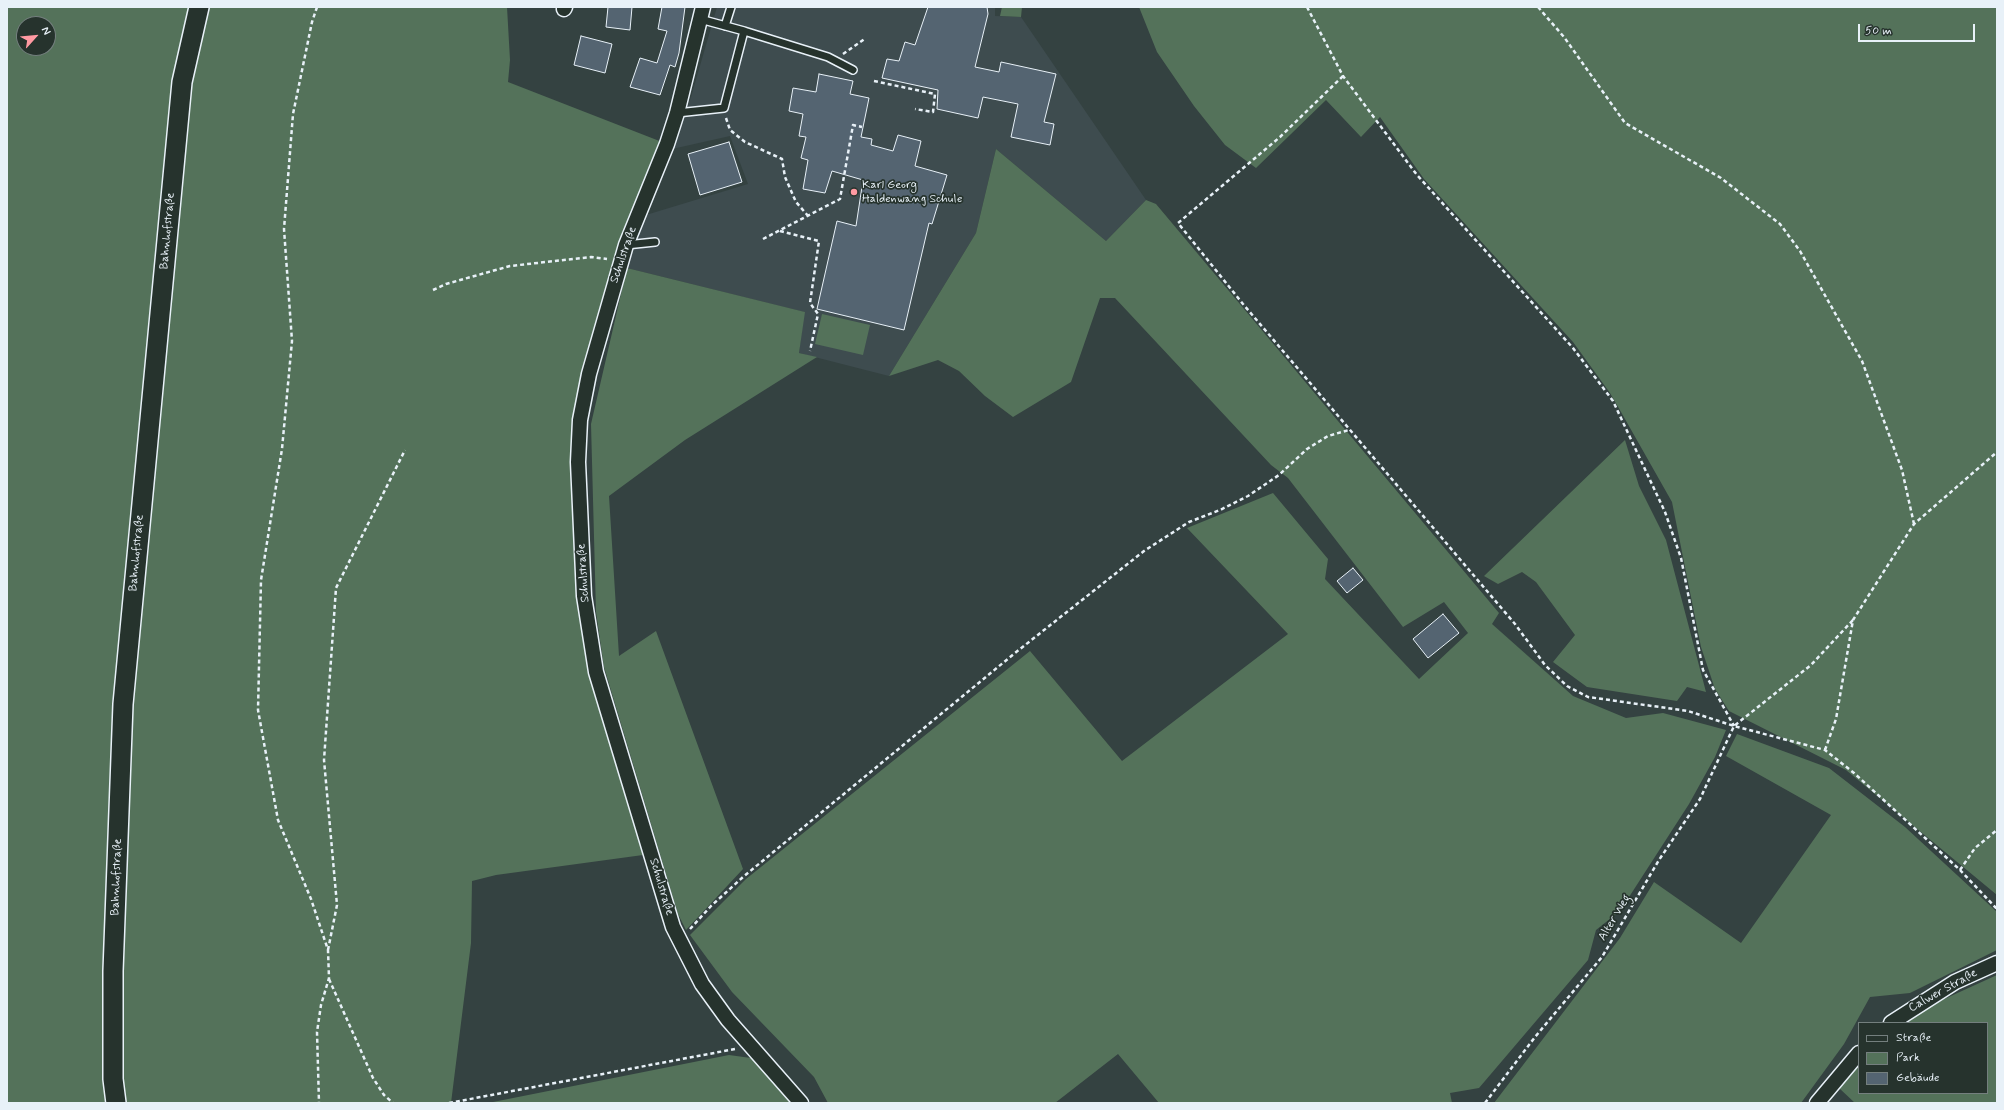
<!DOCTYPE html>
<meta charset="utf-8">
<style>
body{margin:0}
#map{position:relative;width:2004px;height:1110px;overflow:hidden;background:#344241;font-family:Mynerve,sans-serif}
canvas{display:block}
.frame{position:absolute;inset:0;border:8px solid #e8f1f8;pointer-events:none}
.legend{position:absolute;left:1858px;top:1022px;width:130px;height:72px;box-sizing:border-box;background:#26332d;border:1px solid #747f7e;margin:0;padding:5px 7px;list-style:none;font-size:12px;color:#e8f1f8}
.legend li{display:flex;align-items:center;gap:8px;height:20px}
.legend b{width:20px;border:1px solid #747f7e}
.north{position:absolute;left:16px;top:16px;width:40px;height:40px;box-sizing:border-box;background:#26332d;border:1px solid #747f7e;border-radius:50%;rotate:63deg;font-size:11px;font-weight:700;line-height:16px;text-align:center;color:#e8f1f8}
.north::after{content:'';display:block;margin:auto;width:14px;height:18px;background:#ff9aa2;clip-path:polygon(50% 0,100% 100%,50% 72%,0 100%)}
.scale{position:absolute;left:1858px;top:24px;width:117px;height:18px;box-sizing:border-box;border:2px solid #e8f1f8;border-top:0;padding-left:5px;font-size:12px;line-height:14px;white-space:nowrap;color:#e8f1f8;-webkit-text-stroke:3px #26332d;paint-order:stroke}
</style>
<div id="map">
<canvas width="2004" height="1110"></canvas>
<div class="frame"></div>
<ul class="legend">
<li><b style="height:5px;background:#26332d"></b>Straße</li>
<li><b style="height:11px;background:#54725a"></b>Park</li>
<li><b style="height:11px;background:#546471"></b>Gebäude</li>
</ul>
<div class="north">N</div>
<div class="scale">50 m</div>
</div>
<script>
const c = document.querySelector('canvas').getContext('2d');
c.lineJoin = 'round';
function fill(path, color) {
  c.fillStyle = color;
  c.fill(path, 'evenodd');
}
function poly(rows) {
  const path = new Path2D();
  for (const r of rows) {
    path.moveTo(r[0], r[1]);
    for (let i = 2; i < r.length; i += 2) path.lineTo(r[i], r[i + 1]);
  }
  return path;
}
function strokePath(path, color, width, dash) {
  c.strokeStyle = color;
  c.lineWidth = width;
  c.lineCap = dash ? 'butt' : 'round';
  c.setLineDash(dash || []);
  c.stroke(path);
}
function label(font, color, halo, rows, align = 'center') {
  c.font = font + ' Mynerve,sans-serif';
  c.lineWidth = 3.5;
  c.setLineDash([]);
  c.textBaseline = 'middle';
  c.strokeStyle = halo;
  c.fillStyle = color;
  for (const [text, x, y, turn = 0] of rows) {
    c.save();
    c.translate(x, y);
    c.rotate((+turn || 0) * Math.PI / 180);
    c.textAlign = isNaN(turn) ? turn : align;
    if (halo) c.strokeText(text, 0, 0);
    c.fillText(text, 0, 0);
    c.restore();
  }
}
const built = poly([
 [717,7,995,7,995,16,1021,17,1146,200,1106,241,996,149,976,233,889,376,799,353,804,312,627,268,646,215,748,184,730,136,672,149,691,97]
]);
const green = poly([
 [7,7,507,7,510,60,508,82,662,142,588,355,580,600,589,675,643,855,496,875,472,881,471,943,451,1103,7,1103],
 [24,24,48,24,48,48,24,48],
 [1002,7,1022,7,1021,17,1000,16],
 [1139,7,1997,7,1997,895,1846,770,1729,711,1715,689,1701,647,1672,502,1621,412,1610,393,1573,342,1424,179,1380,117,1361,137,1326,100,1256,168,1225,145,1194,106,1157,52],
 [996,149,1106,241,1146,200,1156,204,1499,613,1492,624,1573,696,1626,718,1663,713,1726,730,1715,757,1689,804,1620,911,1596,930,1588,960,1479,1088,1450,1093,1452,1103,1159,1103,1118,1054,1055,1103,828,1103,814,1077,732,992,690,935,746,879,1030,651,1122,761,1288,634,1187,528,1273,493,1328,559,1325,579,1419,679,1468,633,1444,602,1403,627,1288,478,1271,465,1115,298,1100,298,1071,382,1013,417,985,396,959,371,938,360,889,376,976,233],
 [627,268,805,312,799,353,817,357,685,440,609,496,619,656,656,631,743,869,686,930,678,914,604,667,596,612,591,424],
 [822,314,870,325,863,355,815,344],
 [1625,440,1639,486,1666,540,1706,692,1687,687,1677,701,1587,687,1553,662,1575,635,1536,582,1522,572,1498,584,1484,576],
 [1737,734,1829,768,1905,827,1997,912,1997,950,1910,993,1870,997,1844,1044,1801,1103,1494,1103,1620,938,1654,882,1741,943,1831,815,1726,756],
 [1997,975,1997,1103,1855,1103,1839,1088,1859,1065,1859,1093,1987,1093,1987,1023,1904,1023,1929,1006],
 [729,1055,751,1058,793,1103,488,1103]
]);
const building = poly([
 [608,7,632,7,630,30,606,27,608,7],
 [662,7,685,7,679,53,675,67,670,65,660,95,630,87,640,58,657,63,667,31,658,29,662,7],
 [928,7,987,7,988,14,975,67,999,72,1001,62,1056,74,1044,122,1054,124,1050,145,1011,137,1018,104,983,97,978,118,937,109,938,90,882,78,887,59,899,61,905,42,915,45,928,7],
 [581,36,612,44,605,73,574,65,581,36],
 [819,74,853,81,850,94,869,98,861,137,872,139,871,145,893,151,898,135,921,141,915,166,947,175,932,224,929,223,904,330,817,309,837,221,856,226,863,180,832,171,825,193,803,189,808,160,801,158,806,137,799,136,803,114,789,111,793,88,816,92,819,74],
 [729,142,742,182,700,195,688,154,729,142],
 [1353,568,1363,580,1347,593,1337,581,1353,568],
 [1443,614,1459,633,1428,658,1413,639,1443,614]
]);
const path = poly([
 [317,7,312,22,293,114,284,229,292,341,282,449,261,580,258,710,278,820,311,899,328,950,329,978,321,1005,317,1032,319,1103],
 [1307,7,1343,76,1417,175,1573,348,1613,401,1665,512,1681,558,1703,670,1734,726],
 [1538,7,1564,37,1625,123,1721,178,1780,224,1800,251,1862,361,1902,470,1914,524],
 [843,54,866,38],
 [1343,76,1280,137,1178,223,1243,304,1515,624,1545,665,1567,686,1588,697,1688,711,1734,726,1825,750,1854,773,1911,825,1960,870,1997,909],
 [874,81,935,94,933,112,915,109],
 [726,118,730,130,745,142,782,159,785,177,796,202,809,217],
 [780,231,819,241,810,303,818,314,810,351],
 [763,239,840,199,853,125,862,127],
 [433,290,446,284,510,266,591,257,607,259],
 [1825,750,1836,719,1853,620,1914,524,1997,452],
 [1960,870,1975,848,1997,830],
 [690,929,711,906,743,877,1015,653,1144,551,1189,522,1220,510,1248,496,1279,475,1307,449,1328,436,1349,430],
 [328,950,337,905,324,760,336,588,405,450],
 [329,979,373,1078,384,1095,393,1103],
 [449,1103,735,1049],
 [1485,1103,1535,1037,1602,957,1659,860,1700,799,1734,726,1811,665,1853,620]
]);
const lane = poly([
 [700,19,744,31,828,57,853,70],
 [725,26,731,7],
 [677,113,724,108,744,31],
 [626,245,655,242]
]);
const street = poly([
 [703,7,677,113,667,144,626,245,589,374,580,420,578,462,584,596,596,672,673,927,702,984,728,1020,801,1103],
 [564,9,565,7],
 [1891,1023,1955,982,1997,963],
 [1817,1103,1859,1053]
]);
const secondary = poly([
 [116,1103,113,1079,113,971,123,704,182,82,199,7]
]);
const markers = [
 [854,192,4,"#ff9aa2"]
];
const poiNames = [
 ["Karl Georg",862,185],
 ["Haldenwang Schule",862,199]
];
const streetNames = [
 ["Bahnhofstraße",168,231,-85],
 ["Schulstraße",624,255,-71],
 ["Bahnhofstraße",137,553,-85],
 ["Schulstraße",584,573,-94],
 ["Bahnhofstraße",117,877,-88],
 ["Schulstraße",661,887,73],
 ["Alter Weg",1615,918,-59],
 ["Calwer Straße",1943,991,-29]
];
fill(built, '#3e4c4f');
fill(green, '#54725a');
fill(building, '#546471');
strokePath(building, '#e8f1f8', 1);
strokePath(lane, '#e8f1f8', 10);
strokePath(street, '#e8f1f8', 17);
strokePath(secondary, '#e8f1f8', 22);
strokePath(path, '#e8f1f8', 2.5, [4, 3]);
strokePath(lane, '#26332d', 7);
strokePath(street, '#26332d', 14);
strokePath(secondary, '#26332d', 19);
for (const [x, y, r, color] of markers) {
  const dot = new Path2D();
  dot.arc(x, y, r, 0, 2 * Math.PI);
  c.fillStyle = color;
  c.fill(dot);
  strokePath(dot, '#26332d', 1.5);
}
label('12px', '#e8f1f8', '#26332d', poiNames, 'left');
label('12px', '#e8f1f8', '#26332d', streetNames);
</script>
